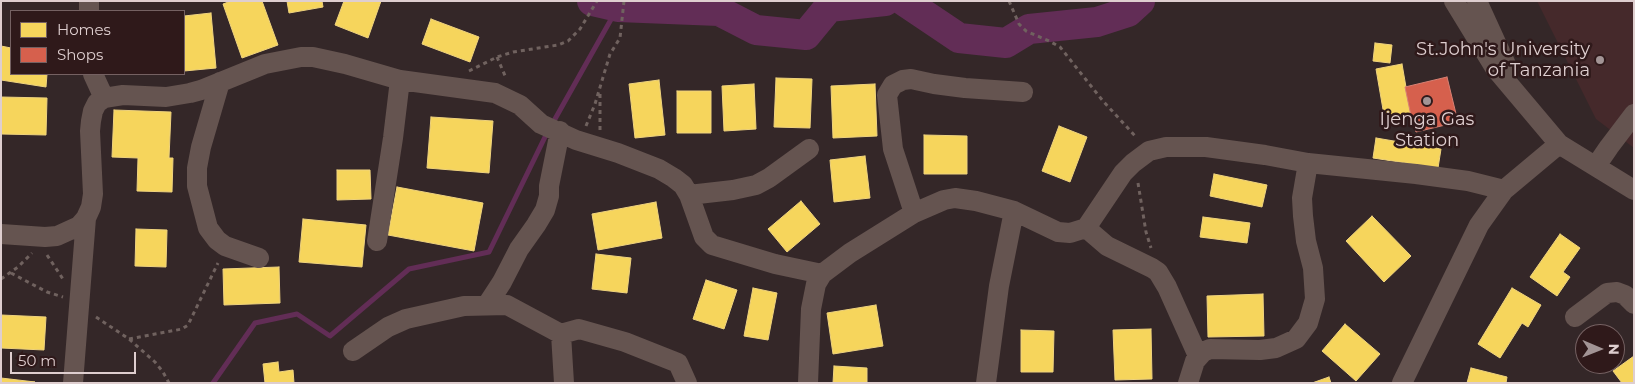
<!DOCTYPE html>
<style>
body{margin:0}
#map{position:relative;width:1635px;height:384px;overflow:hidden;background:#342728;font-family:Montserrat,sans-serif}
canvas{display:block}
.frame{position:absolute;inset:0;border:2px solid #dececf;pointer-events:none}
.legend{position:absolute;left:10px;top:10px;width:175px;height:65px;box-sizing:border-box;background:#2f191a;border:1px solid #756162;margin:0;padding:6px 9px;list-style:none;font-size:15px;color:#dececf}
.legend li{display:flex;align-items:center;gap:10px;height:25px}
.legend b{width:25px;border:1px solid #756162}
.north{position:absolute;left:1575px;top:324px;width:50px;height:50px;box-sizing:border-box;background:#2f191a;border:1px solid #756162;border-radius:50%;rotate:91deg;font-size:14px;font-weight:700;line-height:20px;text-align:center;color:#dececf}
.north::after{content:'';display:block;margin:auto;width:18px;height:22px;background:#a29495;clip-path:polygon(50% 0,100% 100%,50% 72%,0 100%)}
.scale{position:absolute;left:10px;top:352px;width:126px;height:22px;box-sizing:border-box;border:2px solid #dececf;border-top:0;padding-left:6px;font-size:15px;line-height:18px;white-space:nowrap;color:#dececf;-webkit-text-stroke:4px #2f191a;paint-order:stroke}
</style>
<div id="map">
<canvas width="1635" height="384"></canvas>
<div class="frame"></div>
<ul class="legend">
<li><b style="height:14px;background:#f6d55c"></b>Homes</li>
<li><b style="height:14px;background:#d6604d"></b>Shops</li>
</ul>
<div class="north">N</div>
<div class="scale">50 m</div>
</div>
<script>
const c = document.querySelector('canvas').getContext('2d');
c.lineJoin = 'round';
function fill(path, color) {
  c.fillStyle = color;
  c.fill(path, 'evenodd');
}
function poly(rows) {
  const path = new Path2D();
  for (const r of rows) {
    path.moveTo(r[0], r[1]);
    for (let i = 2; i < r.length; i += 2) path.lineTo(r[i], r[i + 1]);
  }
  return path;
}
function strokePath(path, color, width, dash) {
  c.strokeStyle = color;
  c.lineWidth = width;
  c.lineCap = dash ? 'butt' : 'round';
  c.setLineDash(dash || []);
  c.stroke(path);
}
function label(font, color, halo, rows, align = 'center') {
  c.font = font + ' Montserrat,sans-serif';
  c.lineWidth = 5;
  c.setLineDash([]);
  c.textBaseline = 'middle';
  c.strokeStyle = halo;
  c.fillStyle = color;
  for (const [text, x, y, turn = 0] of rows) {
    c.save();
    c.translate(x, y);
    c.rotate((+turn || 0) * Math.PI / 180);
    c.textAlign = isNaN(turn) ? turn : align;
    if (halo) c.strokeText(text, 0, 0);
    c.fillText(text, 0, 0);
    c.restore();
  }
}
const built = poly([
 [1537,1,1634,1,1634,148,1596,119]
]);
const homes = poly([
 [231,1,262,1,278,45,242,58,223,4,231,1],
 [287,1,322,1,323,7,289,13,287,1],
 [344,1,381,1,368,38,335,25,344,1],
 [211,13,216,68,184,71,184,16,211,13],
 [431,19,479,37,470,62,422,44,431,19],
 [1375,43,1392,45,1390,63,1373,61,1375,43],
 [1,46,11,48,11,74,47,74,46,87,1,80,1,46],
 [1402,64,1411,116,1385,121,1376,69,1402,64],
 [776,78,812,79,810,128,774,127,776,78],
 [659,80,665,135,635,138,629,84,659,80],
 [754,84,756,129,724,131,722,86,754,84],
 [875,84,877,136,833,138,831,86,875,84],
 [677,91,711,91,711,133,677,133,677,91],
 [1,97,47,98,46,135,1,134,1,97],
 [114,110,171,112,169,158,173,158,172,192,137,191,138,158,112,157,114,110],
 [431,117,493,121,489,173,427,168,431,117],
 [1059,126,1087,137,1070,182,1042,171,1059,126],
 [924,135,967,136,967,174,924,174,924,135],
 [1376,138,1441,149,1438,168,1373,158,1376,138],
 [865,156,870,198,834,202,830,160,865,156],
 [337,170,370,170,371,199,337,200,337,170],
 [1214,174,1267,185,1262,207,1210,196,1214,174],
 [397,187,483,203,474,251,388,235,397,187],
 [801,201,820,224,787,252,768,229,801,201],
 [656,202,662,238,598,250,592,214,656,202],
 [1372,216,1411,256,1384,282,1346,241,1372,216],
 [1203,217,1250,223,1247,243,1200,237,1203,217],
 [303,219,366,225,362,267,299,262,303,219],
 [136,229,167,230,166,267,135,266,136,229],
 [1560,234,1580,248,1563,272,1570,277,1557,296,1530,277,1560,234],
 [596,254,631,258,627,293,592,289,596,254],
 [279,267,280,303,224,305,223,269,279,267],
 [706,280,737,290,724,329,693,319,706,280],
 [753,288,777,293,768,340,744,336,753,288],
 [1512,288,1541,305,1528,327,1522,323,1500,358,1478,344,1512,288],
 [1263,294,1264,336,1208,337,1207,296,1263,294],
 [876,305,883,346,833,354,827,313,876,305],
 [1,315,46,317,44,350,1,348,1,315],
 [1345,324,1380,354,1356,381,1322,351,1345,324],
 [1151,329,1152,379,1115,380,1113,330,1151,329],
 [1021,330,1054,331,1053,372,1021,372,1021,330],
 [1634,356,1634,383,1622,383,1613,371,1634,356],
 [278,362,279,372,293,370,294,383,265,383,263,364,278,362],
 [834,366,867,368,867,383,833,383,834,366],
 [1471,368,1507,377,1506,383,1467,383,1471,368],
 [1329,377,1331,383,1312,383,1329,377],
 [1,378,35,382,1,383,1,378]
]);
const shops = poly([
 [1447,77,1458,122,1416,132,1411,116,1405,87,1447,77]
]);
const stream = poly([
 [555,119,618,7],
 [213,383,255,323,297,314,330,336,409,269,489,252,545,137]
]);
const river = poly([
 [592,1,618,7,719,11,756,30,806,35,829,7,885,1],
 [904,1,959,38,1006,43,1029,29,1097,22,1128,12,1140,1]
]);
const path = poly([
 [1009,1,1019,24,1026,31,1049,41,1060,47,1103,101,1137,138],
 [497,57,506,78],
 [469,71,497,57,513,52,558,45,568,41,580,29,597,1],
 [586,126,595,104,610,54,620,38,624,1],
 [600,130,600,94],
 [1138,183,1146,232,1151,248],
 [47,255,63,279],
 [11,273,47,292,63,297],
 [1,279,18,267,32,253],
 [96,317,129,339,155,362,163,372,169,383],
 [129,339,182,329,188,325,218,263]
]);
const minor = poly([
 [89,1,89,11],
 [1454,1,1495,68,1559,144,1634,190],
 [1477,1,1508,69],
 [93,74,104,98],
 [220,82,201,147,197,168,197,186,208,228,217,240,225,246,259,258],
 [1596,166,1609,147,1634,114],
 [689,195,733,190,756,185,769,178,809,149],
 [914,213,893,149,887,95,893,85,903,80,911,79,934,84,965,88,1023,92],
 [1086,228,1107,246,1152,268,1158,272,1167,287,1198,356],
 [1,234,45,237,57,236,79,226,86,218,91,207,93,194,90,131,91,121,93,111,97,103,104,98,123,95,166,97,190,93,201,90,265,64,301,57,313,57,345,64,400,80,495,93,520,105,541,124,576,140,618,153,659,169,674,178,683,185,689,195,704,237,712,245,775,264,822,274],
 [377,241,393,138,400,80],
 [487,305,502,282,519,249,536,225,545,210,549,196,549,186,560,131],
 [1575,317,1607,293,1617,292,1625,295,1634,304],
 [353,351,388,327,406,319,464,306,507,305,561,334],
 [73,383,86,218],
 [564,383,561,334,579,329,625,342,678,363,687,383],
 [808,383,811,309,816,284,822,274,850,253,914,213,944,200,955,198,976,201,1014,211,1058,232,1070,233,1086,228,1123,173,1133,163,1149,151,1166,147,1206,147,1265,155,1308,163,1416,174,1468,181,1504,190],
 [986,383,999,286,1014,211],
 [1188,383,1195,361,1203,352,1210,349,1260,350,1276,348,1296,339,1308,323,1315,299,1313,268,1306,241,1303,216,1302,198,1308,163],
 [1402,383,1479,225,1504,190,1559,144]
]);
const markers = [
 [1600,60,5,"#a29495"],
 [1427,101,5,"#a29495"]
];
const poiNames = [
 ["St.John's University",1590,50],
 ["of Tanzania",1590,71],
 ["Ijenga Gas",1427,120,"center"],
 ["Station",1427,141,"center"]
];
fill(built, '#45292b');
fill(homes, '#f6d55c');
strokePath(homes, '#efd37e', 1);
fill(shops, '#d6604d');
strokePath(shops, '#d88174', 1);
strokePath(stream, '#622d56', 5);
strokePath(river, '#622d56', 30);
strokePath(path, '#70625f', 3, [4, 4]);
strokePath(minor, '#655450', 20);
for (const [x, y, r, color] of markers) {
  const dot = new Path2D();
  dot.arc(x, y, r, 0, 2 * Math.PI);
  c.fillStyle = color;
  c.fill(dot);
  strokePath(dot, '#2f191a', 2);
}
label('18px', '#dececf', '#2f191a', poiNames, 'right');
</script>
